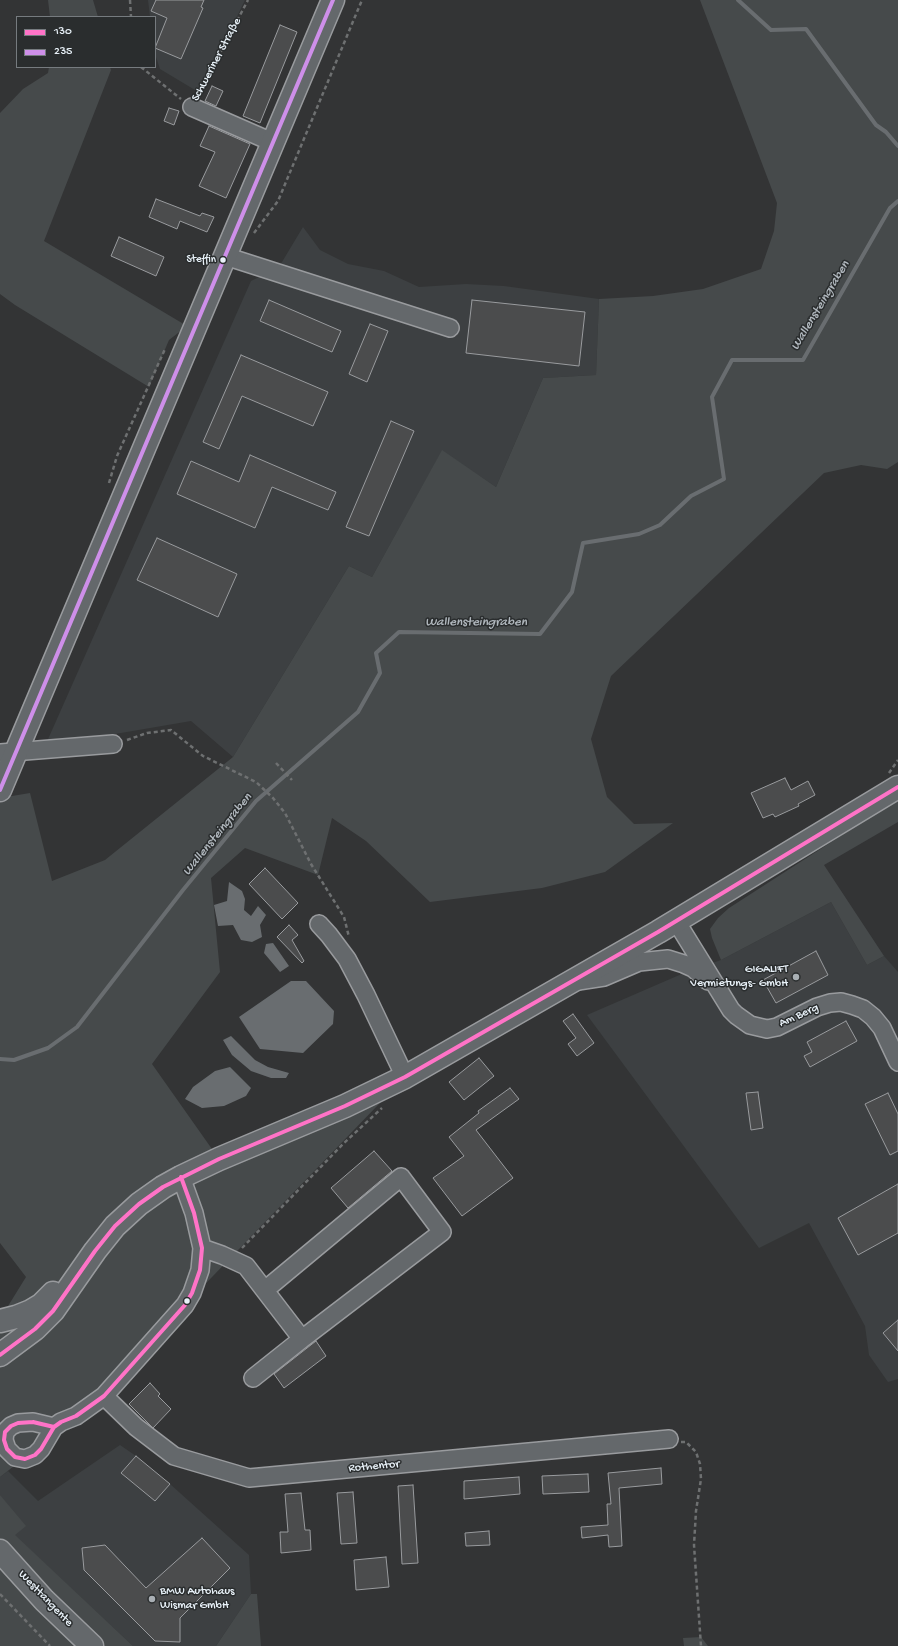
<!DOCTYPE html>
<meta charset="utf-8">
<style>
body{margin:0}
#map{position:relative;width:898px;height:1646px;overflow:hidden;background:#333435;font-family:"Gochi Hand",sans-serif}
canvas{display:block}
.legend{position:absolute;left:16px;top:16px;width:140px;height:52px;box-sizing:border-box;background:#2a2d2e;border:1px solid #767b7f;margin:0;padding:5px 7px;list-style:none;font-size:12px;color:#e8f1f8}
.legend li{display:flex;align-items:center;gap:8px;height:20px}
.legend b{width:20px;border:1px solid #767b7f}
</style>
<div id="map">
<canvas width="898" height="1646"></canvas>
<ul class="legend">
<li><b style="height:5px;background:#ff73c7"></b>130</li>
<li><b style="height:5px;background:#ce8fe9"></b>235</li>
</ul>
</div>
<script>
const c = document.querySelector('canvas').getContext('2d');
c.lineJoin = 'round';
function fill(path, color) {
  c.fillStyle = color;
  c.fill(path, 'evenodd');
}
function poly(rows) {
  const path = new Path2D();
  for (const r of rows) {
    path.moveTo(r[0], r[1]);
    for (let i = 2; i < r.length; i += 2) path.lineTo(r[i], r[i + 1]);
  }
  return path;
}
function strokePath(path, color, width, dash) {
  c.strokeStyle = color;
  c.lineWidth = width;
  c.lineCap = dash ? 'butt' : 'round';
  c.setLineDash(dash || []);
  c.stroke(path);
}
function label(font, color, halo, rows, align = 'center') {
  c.font = font + ' "Gochi Hand",sans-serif';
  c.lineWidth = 3;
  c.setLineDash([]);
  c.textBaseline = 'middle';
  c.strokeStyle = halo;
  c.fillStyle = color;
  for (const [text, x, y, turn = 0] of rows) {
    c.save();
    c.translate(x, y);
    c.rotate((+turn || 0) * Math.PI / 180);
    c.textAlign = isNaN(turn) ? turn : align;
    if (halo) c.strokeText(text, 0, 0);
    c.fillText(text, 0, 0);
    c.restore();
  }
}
const built = poly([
 [148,0,245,0,200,93,160,69,155,54,155,17,150,17],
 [303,227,320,250,348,264,384,271,419,287,466,284,504,286,599,299,596,375,543,378,496,487,442,451,372,577,349,566,233,757,191,721,45,746,251,281,279,267],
 [831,902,867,965,884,956,898,972,898,1379,888,1382,869,1355,865,1326,809,1223,759,1248,587,1015,684,973,721,960],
 [120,1445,136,1456,122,1473,155,1501,170,1484,249,1555,251,1594,216,1646,133,1646,14,1535,0,1495,0,1477,8,1471,38,1501]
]);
const green = poly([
 [48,0,93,0,98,17,50,17],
 [700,0,898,0,898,462,887,469,861,465,824,473,611,676,591,739,607,797,634,824,673,823,605,872,542,888,430,902,366,841,332,818,318,875,245,848,211,878,220,972,152,1064,219,1159,405,1077,185,1305,104,1396,0,1477,0,1319,26,1277,0,1243,0,798,30,793,52,881,105,860,233,757,349,566,372,577,442,450,496,487,543,378,596,375,599,299,653,296,703,289,761,269,774,231,777,203],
 [49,67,110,67,111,70,44,241,187,326,169,340,149,387,15,305,0,294,0,113,23,89,48,73],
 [898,799,898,822,824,865,884,956,867,965,831,902,721,960,712,938,710,929,718,918,729,908],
 [0,1495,26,1526,15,1535,133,1646,0,1646],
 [251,1594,257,1594,261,1646,216,1646],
 [701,1637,708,1646,684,1646,683,1638]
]);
const water = poly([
 [229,882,242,891,245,899,244,910,251,916,258,906,266,915,260,925,262,937,252,942,241,940,233,925,218,926,214,905,227,901],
 [273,943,289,966,280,972,264,953,266,944],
 [291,981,306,981,334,1011,333,1024,303,1053,260,1049,239,1017],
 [231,1036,255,1060,268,1067,289,1073,286,1078,271,1078,251,1071,232,1055,223,1040],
 [230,1067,251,1088,246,1096,224,1106,202,1108,185,1099,193,1087,215,1071]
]);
const stream = poly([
 [738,0,771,30,806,29,876,125,886,132,898,146],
 [0,1059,14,1060,48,1048,77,1027,183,890,256,801,358,712,380,673,376,653,399,632,540,634,572,592,583,543,639,534,660,525,691,496,724,479,712,397,732,360,803,360,890,208,898,201]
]);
const building = poly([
 [156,0,204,0,201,7,203,8,181,59,155,48,167,18,151,11,156,0],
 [280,25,297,32,260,123,243,116,280,25],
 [212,86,223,91,216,106,205,101,212,86],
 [169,108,179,111,174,125,164,121,169,108],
 [209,126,250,144,226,198,199,186,215,152,200,146,209,126],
 [156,199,200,216,202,213,214,217,207,232,180,221,177,229,149,217,156,199],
 [119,237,164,257,156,276,111,256,119,237],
 [269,300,341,331,332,352,260,321,269,300],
 [472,300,585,312,579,366,466,353,472,300],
 [370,324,388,331,367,382,349,374,370,324],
 [241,355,328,392,313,426,242,396,219,449,203,442,241,355],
 [391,421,414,431,369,536,346,527,391,421],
 [250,455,336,492,328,510,272,487,255,528,177,494,191,461,239,482,250,455],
 [157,538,237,574,218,617,137,580,157,538],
 [785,778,791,790,808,781,815,795,798,804,799,806,775,817,773,814,763,818,751,793,785,778],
 [265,868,298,903,282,919,249,884,265,868],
 [289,925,298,935,292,940,304,961,302,963,277,937,289,925],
 [816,951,828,975,776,1003,763,980,816,951],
 [573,1014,594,1043,577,1056,568,1044,576,1038,563,1021,573,1014],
 [846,1021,857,1041,810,1067,804,1056,812,1052,807,1042,846,1021],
 [479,1058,494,1076,464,1100,449,1082,479,1058],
 [510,1088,519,1099,476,1130,513,1178,462,1216,433,1178,464,1156,449,1137,479,1113,478,1111,510,1088],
 [758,1092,763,1128,751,1130,746,1093,758,1092],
 [888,1093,898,1114,898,1151,890,1155,865,1104,888,1093],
 [374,1151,392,1171,348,1208,331,1188,374,1151],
 [898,1184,898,1233,858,1255,838,1218,898,1184],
 [898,1320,898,1351,883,1333,898,1320],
 [316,1341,326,1356,284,1388,274,1374,316,1341],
 [150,1383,160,1394,158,1396,171,1409,153,1428,129,1404,150,1383],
 [136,1456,170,1484,155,1501,121,1473,136,1456],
 [661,1468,662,1484,619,1488,622,1546,609,1547,608,1535,582,1538,581,1527,608,1525,607,1504,611,1504,608,1473,661,1468],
 [588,1474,589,1492,543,1494,542,1476,588,1474],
 [519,1477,520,1494,464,1499,464,1481,519,1477],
 [413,1485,418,1563,402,1564,398,1486,413,1485],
 [353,1492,357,1543,341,1544,337,1493,353,1492],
 [301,1493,305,1530,310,1530,311,1550,281,1553,280,1532,288,1532,285,1494,301,1493],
 [489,1531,490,1545,466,1546,465,1533,489,1531],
 [202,1538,230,1568,180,1618,180,1642,155,1641,84,1570,82,1548,105,1545,146,1588,202,1538],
 [386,1557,389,1587,356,1590,354,1560,386,1557]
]);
const path = poly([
 [130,0,131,17],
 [141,67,181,99],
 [198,95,248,0],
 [254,233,278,201,362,0],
 [109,483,117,456,165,349],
 [127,740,147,733,171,730,203,756,256,782,273,798,285,813,311,864,344,917,349,937],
 [276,763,292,780],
 [889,773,898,760],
 [242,1248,344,1143,382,1108],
 [681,1442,686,1442,696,1452,700,1464,701,1479,696,1511,694,1545,701,1646],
 [0,1594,50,1646]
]);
const minor = poly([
 [192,107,272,142],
 [225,256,450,328],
 [0,753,113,744],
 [676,921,731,1010,736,1015,750,1025,767,1029,777,1027,817,1007,830,1003,841,1002,852,1005,863,1009,873,1017,882,1028,898,1062],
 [319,924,329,935,347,959,366,995,405,1077],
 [578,981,604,977,639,962,668,959,684,964,693,968,708,981],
 [202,1248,222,1255,246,1266,302,1339,253,1378],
 [265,1290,401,1177,442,1232,302,1339],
 [104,1396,136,1427,174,1456,249,1478,669,1439],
 [54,1427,33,1422,18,1423,11,1426,5,1432,4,1440,7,1449,15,1457,25,1459,35,1455,41,1449,54,1427,61,1422,76,1416,104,1396,185,1305,192,1293,200,1270,202,1248,194,1213,181,1177]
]);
const major = poly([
 [0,790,333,0],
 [0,1321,16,1317,31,1311,41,1305,53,1293],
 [0,1355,35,1329,53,1311,95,1251,115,1226,139,1204,163,1187,181,1177,219,1159,345,1106,405,1077,658,932,898,787]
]);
const highway = poly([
 [0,1551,44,1600,92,1646]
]);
const bus1 = poly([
 [0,1355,35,1329,53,1311,95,1251,115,1226,139,1204,163,1187,219,1159,345,1106,405,1077,658,932,898,787],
 [33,1422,54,1427,41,1449,35,1455,25,1459,15,1457,7,1449,4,1440,5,1432,11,1426,18,1423,33,1422],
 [54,1427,61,1422,76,1416,104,1396,185,1305,192,1293,200,1270,202,1248,194,1213,181,1177]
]);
const bus2 = poly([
 [0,790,333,0]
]);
const markers = [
 [223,260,3.5,"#e8f1f8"],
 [796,977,4,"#a9afb4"],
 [187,1301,3.5,"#e8f1f8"],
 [152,1599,4,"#a9afb4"]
];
const busNames = [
 ["Steffin",216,260]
];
const streetNames = [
 ["Schweriner Straße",217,60,-62],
 ["Am Berg",799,1016,-24],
 ["Rothentor",374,1467,-5],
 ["Westtangente",45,1599,46]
];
const poiNames = [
 ["GIGALIFT",788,970],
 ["Vermietungs- GmbH",788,984],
 ["BMW Autohaus",160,1592,"left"],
 ["Wismar GmbH",160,1606,"left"]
];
const waterNames = [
 ["Wallensteingraben",821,306,-59],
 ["Wallensteingraben",476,623],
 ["Wallensteingraben",218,835,-51]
];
fill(built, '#3d4042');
fill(green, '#464a4b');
fill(water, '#696d70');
strokePath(stream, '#696d70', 4);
fill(building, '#4b4c4d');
strokePath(building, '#999b9e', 1);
strokePath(minor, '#999b9e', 20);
strokePath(major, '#999b9e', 25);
strokePath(highway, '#999b9e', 25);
strokePath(path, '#6e7071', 2.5, [4, 3]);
strokePath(minor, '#64686b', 17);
strokePath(major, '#64686b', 22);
strokePath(highway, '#64686b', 22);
strokePath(bus1, '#ff73c7', 4);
strokePath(bus2, '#ce8fe9', 4);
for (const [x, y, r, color] of markers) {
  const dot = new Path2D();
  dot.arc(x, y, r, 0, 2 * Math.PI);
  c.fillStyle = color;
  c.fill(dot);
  strokePath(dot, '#2a2d2e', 1.5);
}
label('11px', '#e8f1f8', '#2a2d2e', busNames, 'right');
label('12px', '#e8f1f8', '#2a2d2e', streetNames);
label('12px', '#e8f1f8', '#2a2d2e', poiNames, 'right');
label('italic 13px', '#b1b8be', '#2a2d2e', waterNames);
</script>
